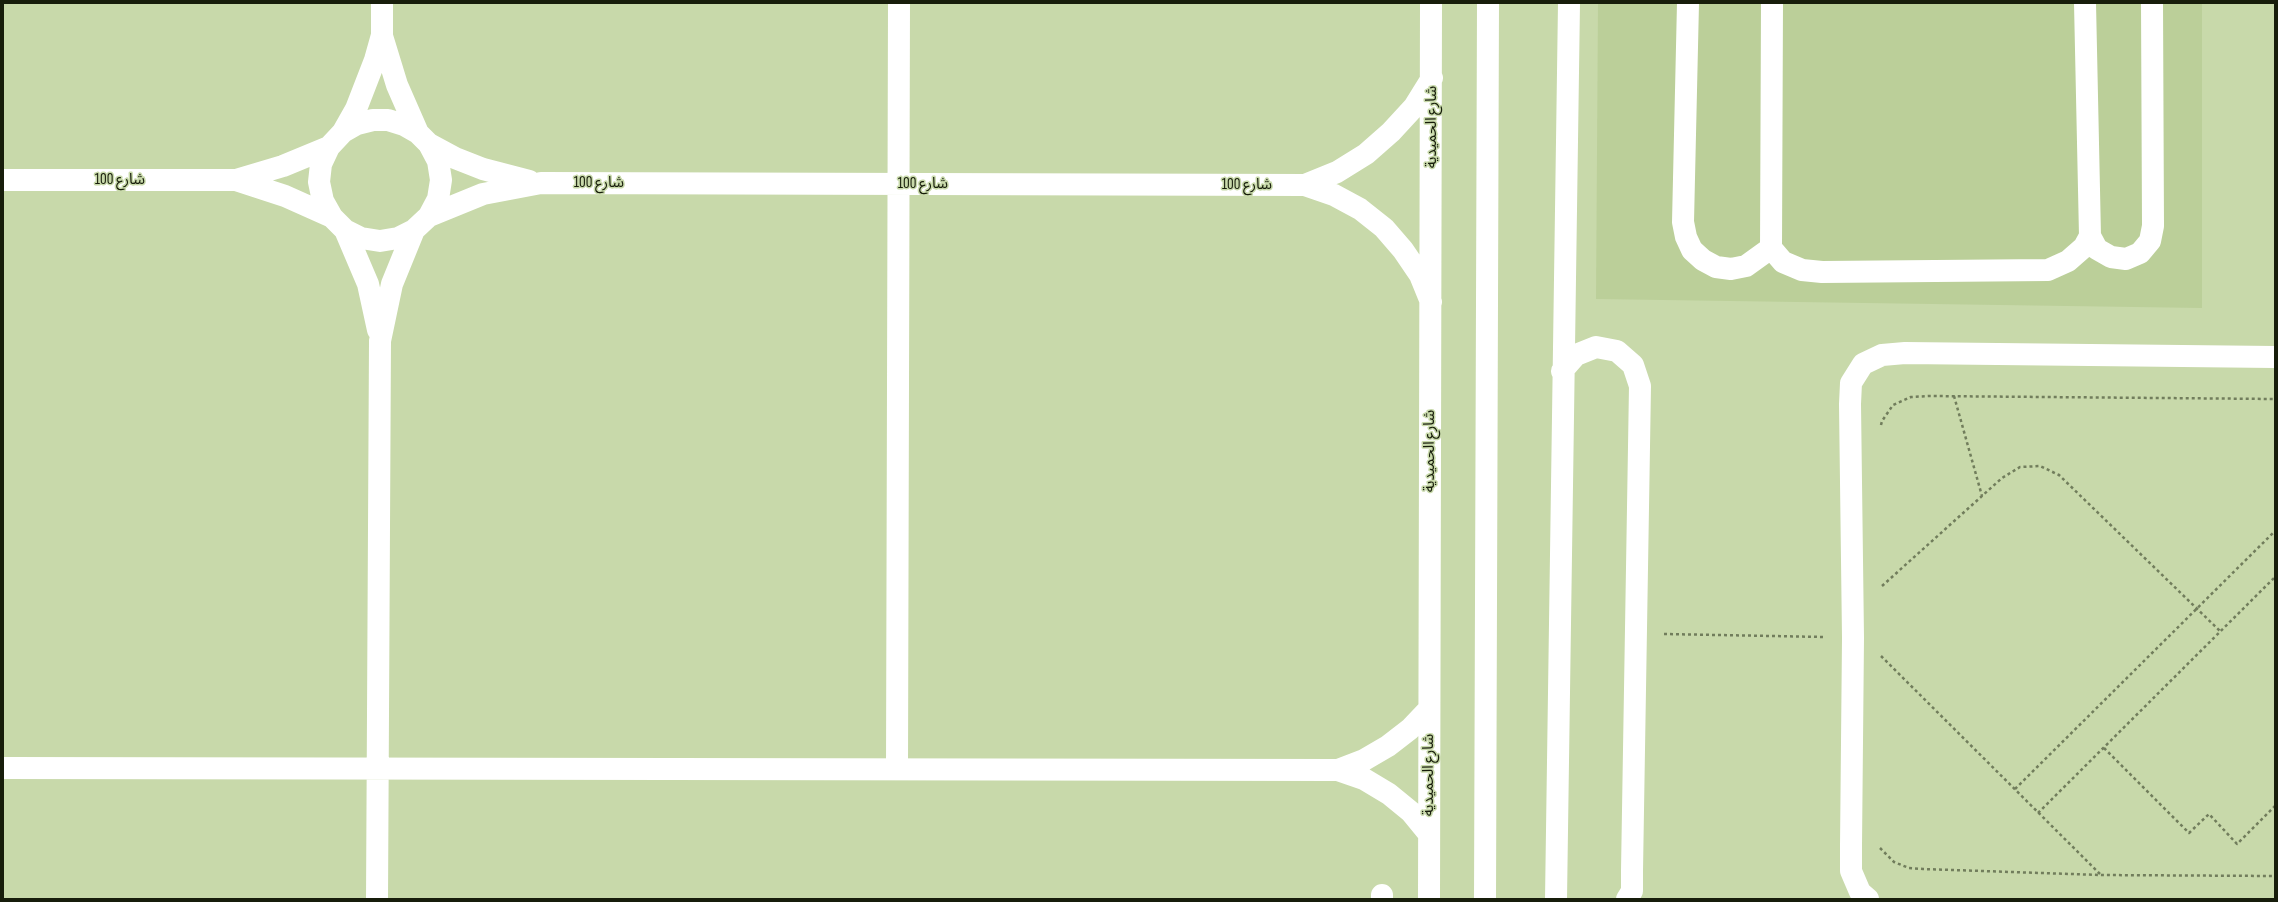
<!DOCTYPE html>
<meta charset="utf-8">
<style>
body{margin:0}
#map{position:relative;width:2278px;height:902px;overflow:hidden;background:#c8d9aa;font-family:"Sofia Sans Condensed",sans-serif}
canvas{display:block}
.frame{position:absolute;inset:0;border:4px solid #171d0b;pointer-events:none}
</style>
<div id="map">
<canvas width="2278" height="902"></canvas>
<div class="frame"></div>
</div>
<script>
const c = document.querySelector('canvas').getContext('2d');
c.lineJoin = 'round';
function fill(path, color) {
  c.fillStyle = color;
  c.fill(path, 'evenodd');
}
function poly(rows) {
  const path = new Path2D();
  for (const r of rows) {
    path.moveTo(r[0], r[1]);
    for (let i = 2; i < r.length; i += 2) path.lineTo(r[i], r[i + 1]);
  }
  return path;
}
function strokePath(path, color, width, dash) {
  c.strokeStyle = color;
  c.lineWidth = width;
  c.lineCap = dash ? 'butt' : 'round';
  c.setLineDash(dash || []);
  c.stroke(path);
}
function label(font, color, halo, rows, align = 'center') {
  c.font = font + ' "Sofia Sans Condensed","Noto Sans Arabic",sans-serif';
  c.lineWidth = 3;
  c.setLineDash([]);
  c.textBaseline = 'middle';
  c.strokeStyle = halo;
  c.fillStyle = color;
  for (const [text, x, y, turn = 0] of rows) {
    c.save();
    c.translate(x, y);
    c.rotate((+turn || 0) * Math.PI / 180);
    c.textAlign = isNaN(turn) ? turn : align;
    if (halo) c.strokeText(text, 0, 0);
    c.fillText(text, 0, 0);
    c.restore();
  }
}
const built = poly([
 [1598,3,2202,3,2202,308,1596,299]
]);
const path = poly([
 [1954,396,1982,496],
 [1881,425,1882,421,1893,405,1911,397,1929,396,2275,399],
 [1882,586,2002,478,2020,467,2040,466,2059,475,2221,632],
 [1664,634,1825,637],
 [1881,656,2100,874],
 [2104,748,2189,833,2209,814,2237,844,2275,806],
 [2015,789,2275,531],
 [2038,813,2275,577],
 [1880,848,1894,862,1909,868,1923,869,2100,875,2275,876]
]);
const minor = poly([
 [1688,3,1683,222,1686,237,1692,250,1703,260,1716,267,1731,269,1746,266,1771,248],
 [1772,3,1771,248,1783,262,1802,270,1822,272,2048,270,2068,261,2084,247,2090,236,2085,3],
 [382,36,397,85,418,133],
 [343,132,356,109,375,60,382,35,382,3],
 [429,144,438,161,441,180,438,199,429,216,414,230,398,238,380,241,361,238,345,230,332,217,323,201,319,182,321,164,329,147,343,132,357,124,373,120,388,120,404,125,418,133,429,144,455,158,483,169,529,181],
 [3,180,236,180,283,166,329,147],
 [236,180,285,196,332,217],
 [1305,185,1337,172,1366,154,1391,132,1414,107,1432,78],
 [429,216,483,194,541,183,1305,185,1334,195,1360,209,1384,228,1403,250,1420,275,1431,302],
 [345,230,368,284,378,330],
 [2090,236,2097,249,2111,257,2126,259,2140,253,2150,241,2153,226,2152,3],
 [1562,371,1576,355,1596,347,1617,351,1633,365,1640,386,1632,871,1632,891,1627,899],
 [3,768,1338,770,1364,779,1389,794,1411,812,1429,834],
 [897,769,899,3],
 [1338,770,1364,760,1388,746,1410,729,1429,709],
 [377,899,380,341,392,284,414,230],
 [1382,899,1382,895],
 [1429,899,1431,3],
 [1485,899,1488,3],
 [1556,899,1569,3],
 [1868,899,1860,892,1851,871,1851,846,1853,638,1850,404,1851,383,1863,364,1882,355,1905,353,2275,357]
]);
const streetNames = [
 ["شارع الحميدية",1432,127,-90],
 ["شارع 100",120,180],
 ["شارع 100",599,183],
 ["شارع 100",923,184],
 ["شارع 100",1247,185],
 ["شارع الحميدية",1430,451,-90],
 ["شارع الحميدية",1429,775,-90]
];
fill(built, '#bbcf99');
strokePath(path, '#717d5c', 2.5, [3, 3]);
strokePath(minor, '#fff', 22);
label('15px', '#171d0b', '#c8d9aa', streetNames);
</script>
